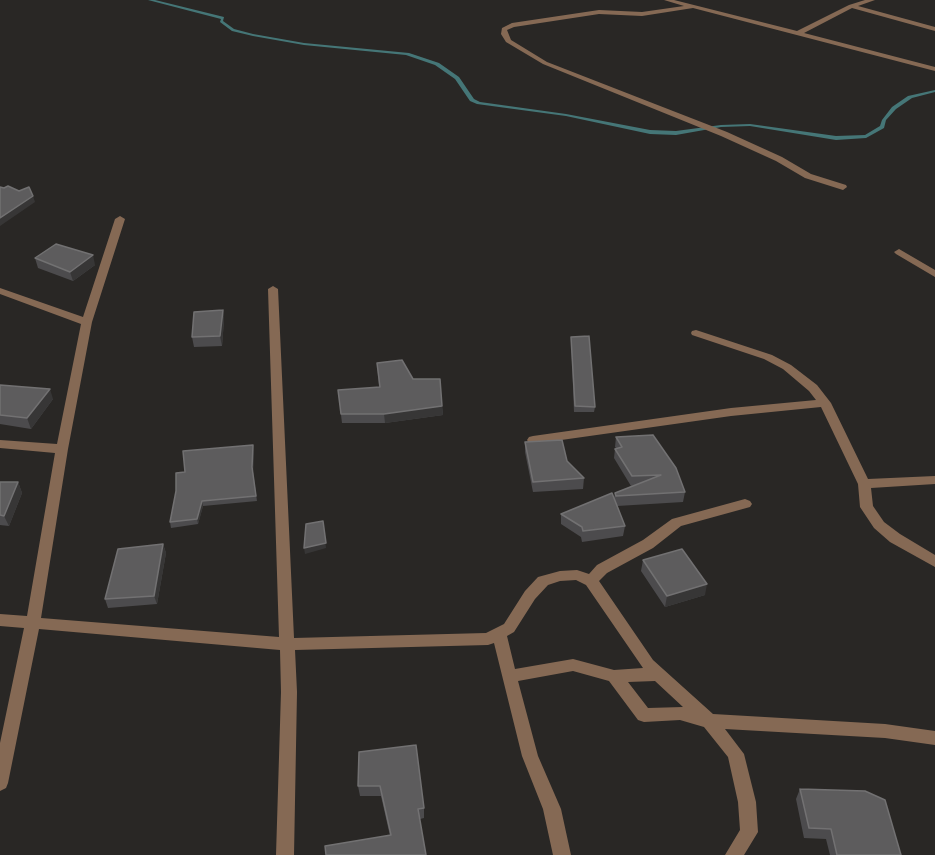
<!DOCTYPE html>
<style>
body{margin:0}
canvas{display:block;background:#292725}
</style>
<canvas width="935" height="855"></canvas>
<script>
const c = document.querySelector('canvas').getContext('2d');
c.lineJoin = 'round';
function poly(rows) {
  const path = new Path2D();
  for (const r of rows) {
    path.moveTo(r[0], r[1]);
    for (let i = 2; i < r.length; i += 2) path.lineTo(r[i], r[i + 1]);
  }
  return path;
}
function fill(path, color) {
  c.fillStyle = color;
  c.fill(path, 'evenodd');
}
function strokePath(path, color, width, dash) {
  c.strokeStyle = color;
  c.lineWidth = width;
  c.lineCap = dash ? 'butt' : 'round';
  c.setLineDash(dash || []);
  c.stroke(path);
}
const stream = poly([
 [148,0,155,0,224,17,223,21,234,29,253,34,304,43,409,53,439,63,459,77,474,99,480,102,566,114,650,130,676,131,721,125,750,124,836,136,865,135,880,126,882,120,892,107,908,96,935,90,935,92,912,98,896,109,886,120,884,128,866,138,836,140,750,126,721,127,676,135,650,134,566,116,477,104,470,101,455,79,435,65,406,55,304,45,253,36,232,31,220,22,221,19,148,0]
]);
const minor = poly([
 [664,0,674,0,797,31,849,5,865,0,875,0,858,6,935,27,935,31,852,8,804,33,935,67,935,71,693,8,642,16,599,14,514,27,507,30,511,40,547,62,727,132,782,157,811,174,846,185,847,187,843,190,805,178,776,161,721,136,543,64,506,42,501,34,502,28,512,23,599,10,642,12,684,6,664,0],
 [120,216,125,219,92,322,68,449,41,618,279,637,268,289,273,286,278,289,294,638,486,633,504,624,525,591,538,577,560,571,577,570,589,574,597,565,643,540,672,519,745,499,750,501,752,504,750,507,681,526,653,548,607,573,599,581,653,660,713,714,885,724,935,731,935,745,885,738,725,729,744,754,756,802,758,832,744,855,725,855,740,830,738,802,728,757,704,727,680,720,644,722,638,720,609,681,573,671,518,681,538,756,561,809,571,855,553,855,543,809,522,756,494,643,488,645,295,650,297,692,294,855,276,855,281,692,280,650,39,629,8,783,6,788,0,791,0,743,24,628,0,626,0,614,27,616,55,453,0,448,0,440,57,444,81,324,0,294,0,288,83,317,115,219,120,216],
 [576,580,586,585,643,668,614,670,573,659,515,669,507,636,514,632,535,599,548,585,560,581,576,580],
 [655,681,683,707,648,708,628,682,655,681],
 [899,249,935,270,935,277,896,254,894,252,899,249],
 [696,330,772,355,791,365,817,385,831,403,868,479,935,476,935,484,871,488,873,506,884,522,900,534,935,555,935,567,890,542,874,528,860,507,858,484,821,407,731,416,533,444,529,443,527,440,529,437,533,436,731,408,816,400,809,391,783,369,764,359,692,335,691,333,692,331,696,330]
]);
const wall = poly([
 [35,258,95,265,73,281,38,268],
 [223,310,224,320,222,346,194,347,192,337],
 [571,337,595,407,594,412,574,412],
 [377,363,413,379,442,406,443,415,385,423,342,423,338,390,379,387],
 [0,385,53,399,31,429,0,424],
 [616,437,685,492,683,502,617,506,625,526,623,536,582,542,581,537,561,524,561,514,614,498,615,493,634,485,631,486,614,458,615,449,616,448,615,447],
 [525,442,567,461,584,478,583,489,533,492,525,452],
 [254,451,253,472,257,501,203,506,198,524,171,528,170,522,185,472],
 [0,482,18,482,22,493,9,526,0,525],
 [163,544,166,553,157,604,108,608,105,599],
 [643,560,705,595,665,607,641,571],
 [359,752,424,808,424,818,420,819,390,836,381,796,360,796,358,786],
 [800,789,901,855,830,855,826,839,804,838,796,799]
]);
const shadedWall = poly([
 [33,196,35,202,0,226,0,218],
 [93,255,95,265,73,281,70,272],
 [223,310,224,320,222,346,220,336],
 [50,389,53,399,31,429,27,418],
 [442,406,443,415,385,423,384,414],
 [253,445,254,451,253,472,257,501,252,467],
 [18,482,22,493,9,526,4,516],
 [202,501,203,506,198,524,197,519],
 [323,521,326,548,305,554,304,548],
 [163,544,166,553,157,604,154,596],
 [707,584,705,595,665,607,667,596]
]);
const building = poly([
 [8,186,19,191,29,187,33,196,0,218,0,187,4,188,8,186],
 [56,244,93,255,70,272,35,258,56,244],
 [223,310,220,336,192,337,194,312,223,310],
 [589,336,595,407,575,406,571,337,589,336],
 [402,360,413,379,440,379,442,406,384,414,341,414,338,390,380,387,377,363,402,360],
 [0,385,50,389,27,418,0,415,0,385],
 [653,435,676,468,685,492,616,496,615,493,661,475,632,476,615,449,622,447,616,437,653,435],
 [562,440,567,461,584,478,533,482,525,442,562,440],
 [253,445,252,467,256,496,202,501,197,519,170,522,176,491,176,473,185,472,183,451,253,445],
 [0,482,18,482,4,516,0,515,0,482],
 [612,493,625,526,583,531,582,527,561,514,612,493],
 [323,521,326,543,304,548,306,524,323,521],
 [163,544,154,596,105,599,118,549,163,544],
 [682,549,707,584,667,596,643,560,682,549],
 [416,745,424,808,418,809,426,855,326,855,325,846,391,835,380,786,358,786,359,752,416,745],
 [800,789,865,791,885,800,901,855,837,855,831,829,809,828,800,789]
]);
fill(stream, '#457677');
fill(minor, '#856954');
fill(wall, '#4c4b4d');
fill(shadedWall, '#373636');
fill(building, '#5d5c5d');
strokePath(building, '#727172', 1.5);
</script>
